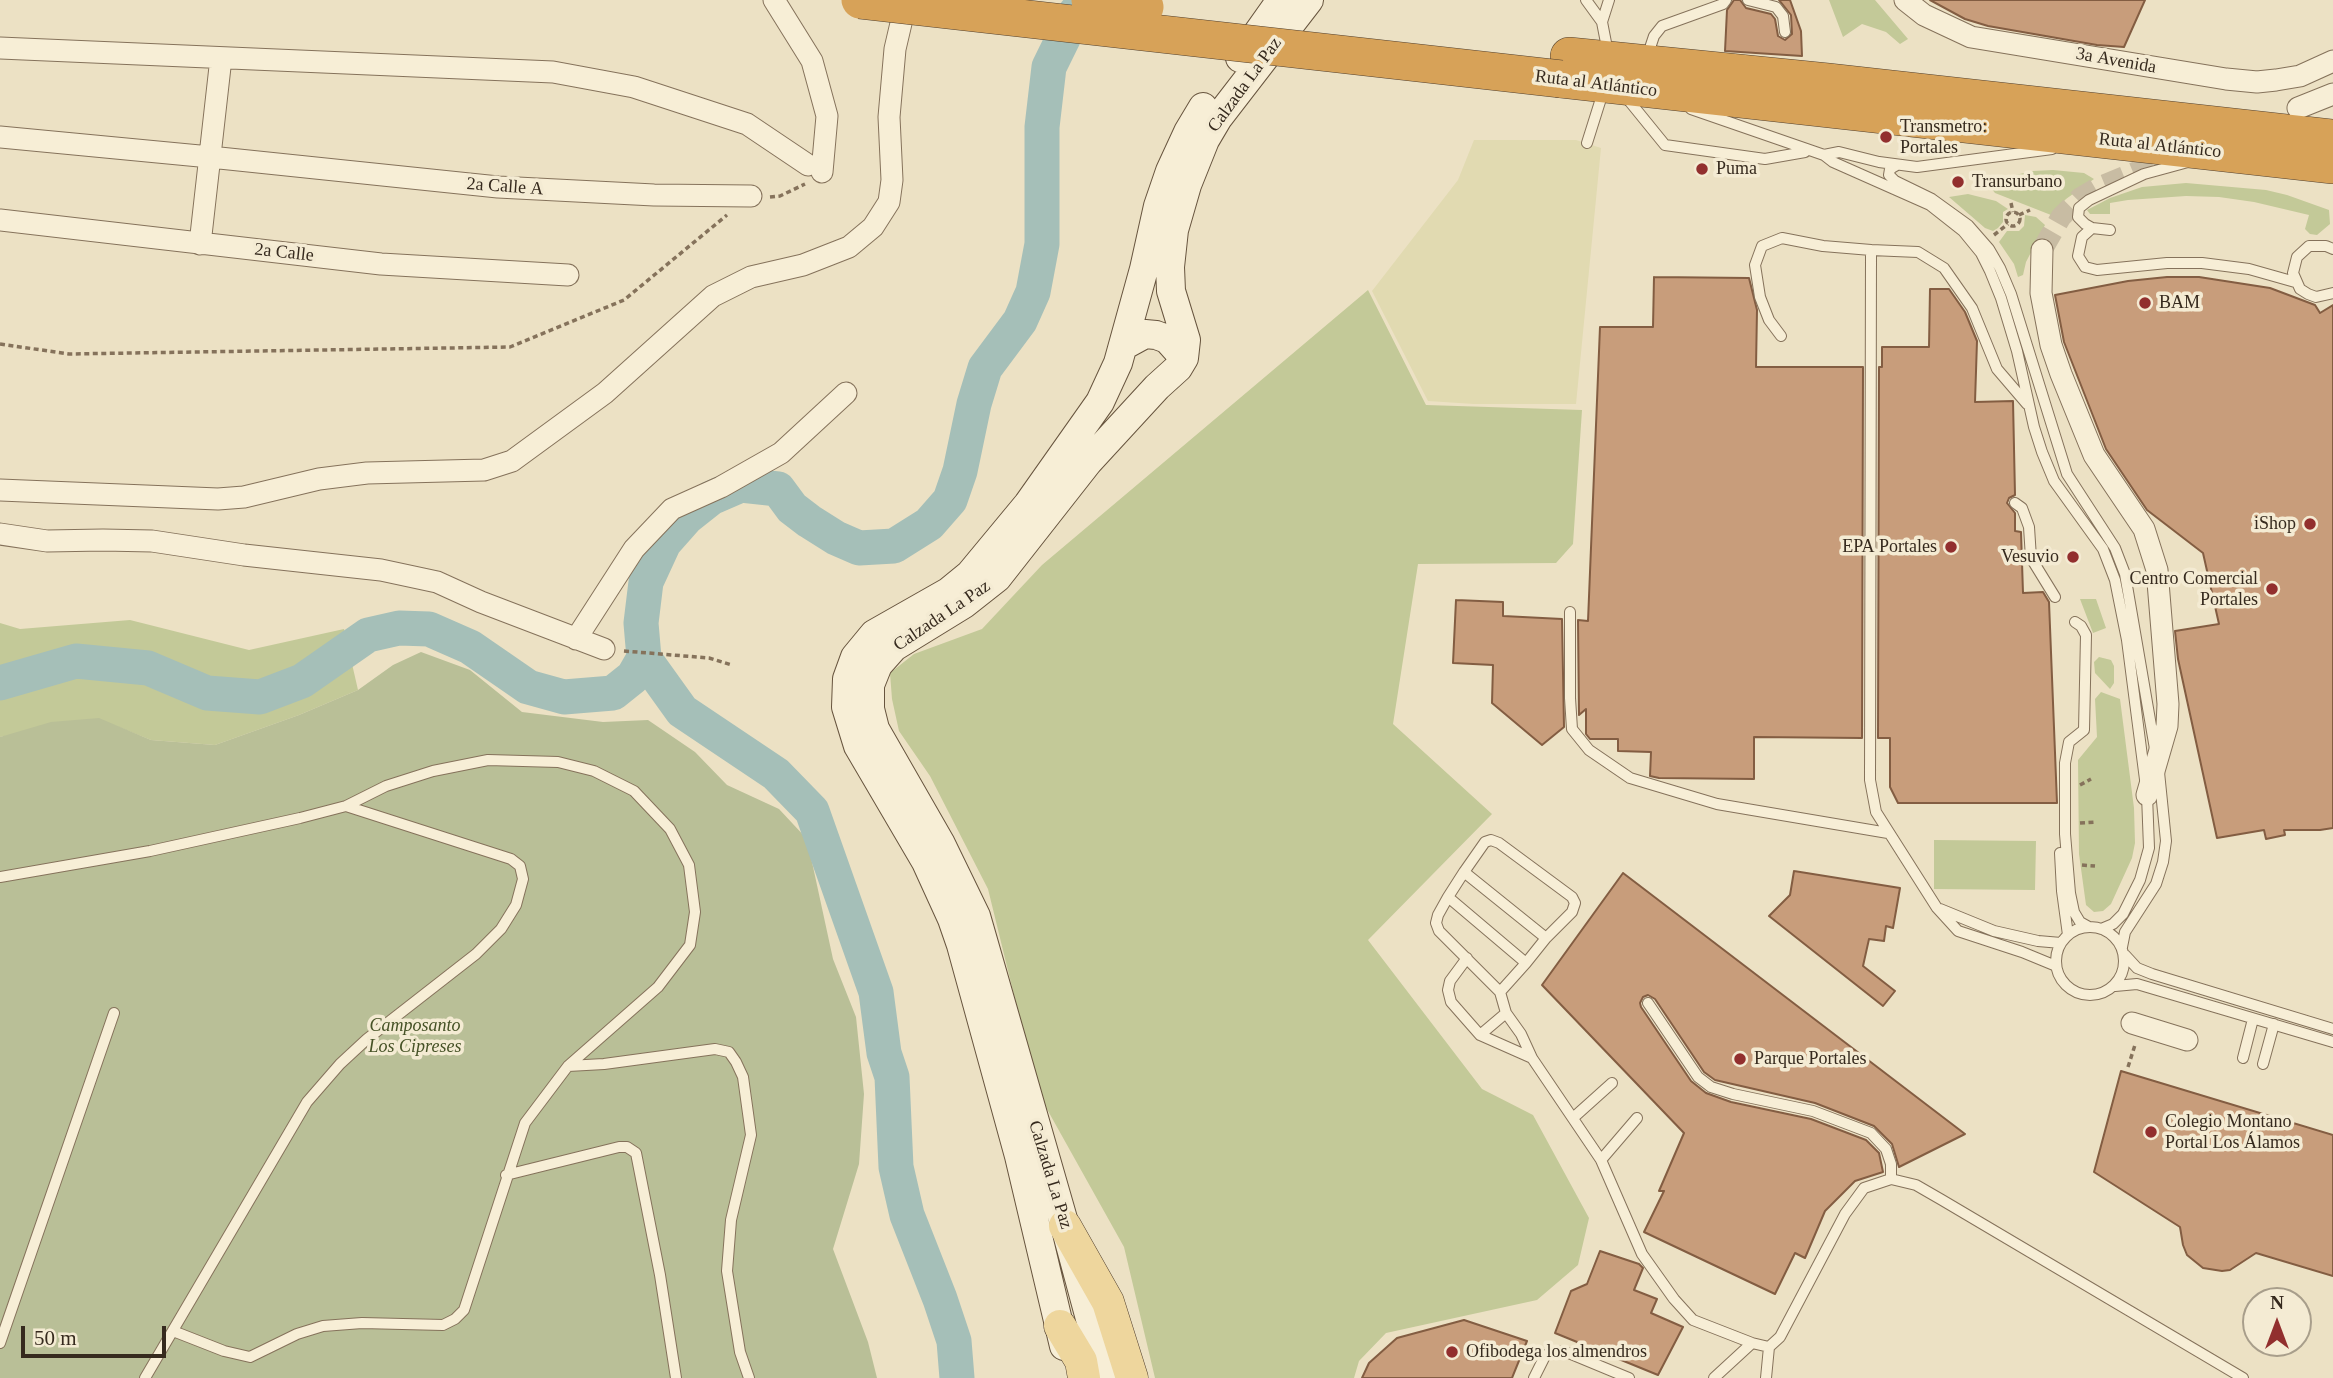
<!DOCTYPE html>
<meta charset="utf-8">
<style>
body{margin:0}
#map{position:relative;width:2333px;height:1378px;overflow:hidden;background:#ece1c4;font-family:Georgia,serif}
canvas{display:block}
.north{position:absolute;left:2242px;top:1287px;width:70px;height:70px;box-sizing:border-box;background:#f4ebd3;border:2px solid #a89e8b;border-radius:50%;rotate:0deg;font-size:19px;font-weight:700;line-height:28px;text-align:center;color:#362a1e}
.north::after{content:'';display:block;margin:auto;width:24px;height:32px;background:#922f2e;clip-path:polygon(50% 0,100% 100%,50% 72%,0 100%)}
.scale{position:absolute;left:21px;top:1326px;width:145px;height:32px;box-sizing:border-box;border:4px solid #362a1e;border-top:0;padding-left:9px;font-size:21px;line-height:24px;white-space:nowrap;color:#362a1e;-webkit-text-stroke:5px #f4ebd3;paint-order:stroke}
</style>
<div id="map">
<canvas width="2333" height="1378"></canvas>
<div class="north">N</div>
<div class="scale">50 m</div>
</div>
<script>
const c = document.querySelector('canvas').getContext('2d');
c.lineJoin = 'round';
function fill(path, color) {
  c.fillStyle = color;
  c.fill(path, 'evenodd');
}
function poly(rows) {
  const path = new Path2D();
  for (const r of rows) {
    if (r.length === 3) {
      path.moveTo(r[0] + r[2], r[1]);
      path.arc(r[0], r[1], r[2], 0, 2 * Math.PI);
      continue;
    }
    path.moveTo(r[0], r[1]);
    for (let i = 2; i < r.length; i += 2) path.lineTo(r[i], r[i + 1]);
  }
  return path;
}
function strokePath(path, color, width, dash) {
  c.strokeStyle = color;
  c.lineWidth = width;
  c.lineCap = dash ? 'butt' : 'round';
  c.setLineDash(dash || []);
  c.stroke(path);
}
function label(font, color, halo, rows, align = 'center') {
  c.font = font + ' Georgia,serif';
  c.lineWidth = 7;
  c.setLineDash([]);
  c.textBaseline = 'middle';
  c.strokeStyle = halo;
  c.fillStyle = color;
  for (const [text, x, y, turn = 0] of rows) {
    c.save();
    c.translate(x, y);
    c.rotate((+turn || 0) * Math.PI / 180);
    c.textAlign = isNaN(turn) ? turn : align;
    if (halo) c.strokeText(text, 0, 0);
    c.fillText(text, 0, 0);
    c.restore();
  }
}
const farmland = poly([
 [1474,140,1576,140,1601,148,1576,404,1474,404,1428,401,1372,291,1458,180]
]);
const green = poly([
 [1829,0,1875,0,1908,39,1900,44,1886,32,1862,24,1843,37],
 [2053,170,2084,173,2094,179,2066,199,2051,215,1995,193,1991,188,1993,182,2002,178,2033,171],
 [2186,183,2266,190,2287,195,2329,210,2330,224,2317,235,2310,234,2305,229,2309,215,2254,202,2219,197,2186,196,2128,200,2110,203,2110,214,2090,214,2087,210,2110,198,2142,187],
 [1968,194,1996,201,2008,209,2003,212,2003,222,1998,228,1993,231,1985,228,1949,197],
 [2025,215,2036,217,2045,225,2026,262,2023,275,2018,277,2014,264,1999,242,2007,231,2019,231,2024,226],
 [1368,290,1426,405,1582,410,1573,544,1556,563,1418,564,1393,724,1492,814,1368,940,1482,1089,1533,1115,1589,1218,1578,1265,1537,1300,1386,1333,1359,1361,1354,1378,1155,1378,1124,1247,1038,1093,988,889,930,776,899,731,892,699,890,673,914,654,982,629,1042,565],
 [2080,599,2096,599,2106,628,2093,633],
 [130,620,249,650,344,629,358,690,299,715,215,745,151,740,99,719,0,737,0,623,20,629],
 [2099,657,2111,660,2114,666,2114,683,2110,689,2095,673,2094,662],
 [2101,692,2120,699,2134,808,2135,843,2132,858,2111,904,2103,911,2094,912,2086,905,2079,854,2078,760,2097,737,2095,699],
 [1934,840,2036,841,2035,890,1934,889]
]);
const cemetery = poly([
 [421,652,470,670,522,712,603,722,648,720,695,752,727,785,779,809,807,839,833,959,856,1017,864,1094,859,1164,833,1249,868,1342,877,1378,0,1378,0,737,51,722,99,718,151,740,215,745,299,715,358,690,393,665]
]);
const river = poly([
 [0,683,76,661,148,668,207,693,260,697,302,681,368,635,399,628,429,629,470,647,528,687,564,697,613,693,633,677,644,658],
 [957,1378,954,1341,940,1299,907,1215,896,1167,892,1077,884,1053,876,992,812,811,776,774,682,711,644,658,641,623,646,582,664,543,687,517,711,498,741,485,778,489,792,508,809,521,836,538,859,548,894,546,929,524,950,500,960,471,974,404,985,368,1020,321,1033,292,1042,244,1042,127,1049,67,1076,12,1086,2]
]);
const building = poly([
 [1734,0,1740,0,1746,8,1771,14,1775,19,1778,36,1785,40,1792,34,1791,15,1779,0,1790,0,1801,31,1802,56,1725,51,1727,10,1734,0],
 [1930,0,2145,0,2124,47,2097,45,1988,26,1965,19,1930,0],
 [1654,277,1749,278,1757,310,1756,367,1863,367,1862,738,1754,737,1754,779,1659,778,1650,776,1651,752,1618,751,1618,739,1590,739,1586,734,1586,709,1579,715,1578,620,1588,621,1600,327,1653,327,1654,277],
 [2167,277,2199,277,2270,288,2315,305,2320,313,2333,305,2333,828,2320,830,2284,830,2285,835,2266,839,2264,830,2217,838,2178,659,2175,631,2219,624,2203,553,2147,510,2106,449,2064,342,2055,295,2128,281,2167,277],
 [1930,289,1949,289,1965,312,1977,341,1975,402,2013,401,2015,495,2009,498,2007,503,2015,513,2015,531,2021,532,2023,593,2043,592,2049,602,2057,803,1898,803,1890,787,1890,738,1878,738,1879,367,1882,367,1882,347,1929,347,1930,289],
 [1456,600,1503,602,1503,616,1562,619,1564,727,1542,745,1492,703,1493,665,1453,663,1456,600],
 [1794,871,1900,888,1893,928,1886,926,1884,941,1869,939,1863,966,1895,991,1883,1006,1769,916,1790,895,1794,871],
 [1623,873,1965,1134,1899,1167,1892,1144,1874,1126,1815,1103,1715,1080,1704,1072,1655,999,1648,995,1643,997,1640,1003,1641,1007,1691,1081,1706,1093,1731,1102,1811,1119,1866,1140,1879,1153,1883,1172,1855,1181,1825,1211,1805,1258,1795,1253,1775,1294,1644,1232,1664,1191,1659,1191,1684,1133,1542,985,1623,873],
 [2121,1071,2333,1135,2333,1276,2256,1253,2230,1270,2222,1271,2203,1268,2187,1255,2183,1245,2180,1227,2094,1172,2121,1071],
 [1600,1251,1639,1264,1643,1268,1634,1290,1657,1299,1651,1313,1683,1327,1658,1375,1555,1333,1571,1291,1587,1284,1600,1251],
 [1464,1320,1527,1341,1512,1378,1362,1378,1369,1363,1397,1338,1464,1320]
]);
const streetTunnel = poly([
 [2042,250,2061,217,2080,198,2097,188,2179,154]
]);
const path = poly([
 [770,197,780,196,805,184],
 [2011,203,2013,212],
 [2013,219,7],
 [2019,215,2030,210],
 [1994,235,2008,224],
 [0,344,69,354,510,347,624,300,727,215],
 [624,651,709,658,732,665],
 [2080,785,2091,779],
 [2080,823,2096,822],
 [2082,865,2095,866],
 [2128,1067,2135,1045]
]);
const lane = poly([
 [1586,0,1602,22],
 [1748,0,1776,7,1783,16,1785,32],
 [1608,53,1602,22,1609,0],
 [1646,60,1654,36,1662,26,1723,4,1726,0],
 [1626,97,1665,145,1765,159,1805,152],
 [1691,109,1824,155,1833,162,1930,205,1963,231,1981,253,1990,271,2001,298,2017,351,2034,427,2042,452,2054,481,2103,549,2115,580,2127,640,2147,795,2149,848,2140,880,2123,914,2113,924,2101,929],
 [1587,143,1604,89],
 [1824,155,1839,152,1879,162,1917,167,2052,149],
 [1897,165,1890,169,1889,175,1895,181,1932,199,1968,225,1989,249,2000,268,2011,294,2067,474,2115,548,2125,574,2155,749],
 [2092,228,2082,237,2078,256,2085,267,2097,270,2167,263,2202,263,2249,269,2295,282],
 [2110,230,2092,228,2085,224,2078,217,2079,208,2089,200,2144,174,2188,162],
 [2333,249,2326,246,2309,246,2297,257,2293,273,2300,289,2308,294,2316,297,2333,293],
 [1781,336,1769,320,1760,297,1755,265,1762,246,1782,238,1823,246,1871,250],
 [2027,404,1997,369,1972,308,1944,268,1918,252,1871,250,1870,780,1876,812,1937,908,1958,931,2022,952,2056,966],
 [2015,503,2022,508,2029,527,2031,558,2055,597],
 [1570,612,1570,698,1572,729,1589,750,1630,778,1717,804,1888,833],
 [2075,622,2081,626,2086,635,2084,730,2069,742,2065,763,2065,834,2070,893,2074,912,2080,922,2089,927],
 [2060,853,2062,891,2068,935],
 [1464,872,1485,842,1491,840,1499,843,1572,897,1575,903,1572,912,1546,938],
 [0,877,150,851,300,818,346,806,386,786,433,771,488,760,558,762,594,771,634,791,670,829,689,865,695,912,690,945,658,987,568,1066,525,1123,464,1310,455,1319,443,1325,362,1323,323,1326,297,1334,250,1357,224,1351,173,1331],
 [1448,897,1438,915,1436,923,1439,931,1500,992,1526,963,1546,938,1464,872,1448,897,1526,963],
 [1940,909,1994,931,2038,941,2061,943],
 [2090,961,34],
 [2122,947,2125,932,2156,884,2163,862,2166,841,2159,772],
 [2125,955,2137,968,2152,974,2333,1029],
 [1467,958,1450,981,1448,990,1451,1002,1480,1035,1532,1058,1601,1160,1642,1254,1674,1299,1693,1320,1752,1343,1769,1347,1780,1337,1845,1214,1864,1188,1891,1179,1916,1185,1942,1200,2243,1378],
 [2115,986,2137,984,2333,1042],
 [1500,992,1506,1013,1521,1034,1532,1058],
 [1648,1003,1698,1077,1711,1087,1733,1094,1813,1111,1871,1133,1886,1149,1891,1164,1891,1179],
 [1480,1035,1506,1013],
 [2243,1058,2253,1019],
 [2263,1064,2274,1024],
 [568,1066,604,1064,715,1049,729,1052,736,1062,743,1077,751,1135,731,1220,727,1271,740,1352,749,1378],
 [1573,1118,1612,1083],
 [1601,1160,1637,1118],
 [506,1175,619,1147,627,1147,636,1153,660,1275,676,1378],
 [0,1343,114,1013],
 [145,1378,307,1102,340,1064,367,1039,476,954,501,929,516,905,523,879,520,866,511,859,346,806],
 [1534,1378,1545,1356,1553,1351,1566,1352,1629,1378],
 [1714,1378,1752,1343],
 [1766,1378,1769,1347]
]);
const street = poly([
 [774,0,812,61,827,116,822,172],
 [1905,0,1924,15,1971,37,2226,79,2257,82,2276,80,2300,76,2333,61],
 [0,48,553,72,634,87,747,124,808,165],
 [2298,108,2333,94],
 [0,137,210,157,498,187,654,195,751,196],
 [0,220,381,264,568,275],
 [200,244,221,58],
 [2042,250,2041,293,2051,345,2061,374,2094,455,2144,529,2157,570,2168,704,2167,726,2147,795],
 [0,490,218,499,244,497,319,479,367,473,484,470,512,461,605,393,713,296,751,277,803,265,849,247,873,227,889,202,892,180,889,117,895,49,902,19,914,0],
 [0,534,47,541,103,540,152,541,244,555,381,570,437,582,481,602,604,649],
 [576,639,634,549,672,509,721,487,781,453,846,393],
 [2132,1023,2187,1040]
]);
const secondary = poly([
 [1240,58,1281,0],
 [1123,346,1145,334,1156,335,1167,339,1184,358],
 [1064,1346,1019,1156,961,945,952,919,926,862,858,746,846,707,847,679,855,657,874,634,948,592,970,574,1028,504,1100,402,1118,363,1144,269,1158,206,1170,171,1188,132,1203,107],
 [1106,1378,1065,1226,976,916,941,844,875,729,870,709,870,685,878,665,894,647,964,604,997,578,1088,462,1157,387,1178,368,1184,358,1186,340,1171,291,1170,267,1174,230,1187,185,1205,140,1218,118,1309,0]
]);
const primary = poly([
 [1065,1226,1108,1302,1132,1378],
 [1060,1326,1081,1361,1084,1378]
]);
const highway = poly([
 [1569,56,1828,82,2333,138],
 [1561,79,2333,165]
]);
const highwayBridge = poly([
 [860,0,1561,79],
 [1090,0,1145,7]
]);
const markers = [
 [1886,137,7,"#922f2e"],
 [1702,169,7,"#922f2e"],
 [1958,182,7,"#922f2e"],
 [2145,303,7,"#922f2e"],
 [2310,524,7,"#922f2e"],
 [1951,547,7,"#922f2e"],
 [2073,557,7,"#922f2e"],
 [2272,589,7,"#922f2e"],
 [1740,1059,7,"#922f2e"],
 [2151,1132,7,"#922f2e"],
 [1452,1352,7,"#922f2e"]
];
const streetNames = [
 ["3a Avenida",2116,61,10],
 ["Ruta al Atlántico",1596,84,7],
 ["Calzada La Paz",1245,85,-54],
 ["Ruta al Atlántico",2160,146,6],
 ["2a Calle A",505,187,4],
 ["2a Calle",284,253,6],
 ["Calzada La Paz",942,616,-34],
 ["Calzada La Paz",1050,1175,73]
];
const poiNames = [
 ["Transmetro:",1900,127],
 ["Portales",1900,148],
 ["Puma",1716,169],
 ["Transurbano",1972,182],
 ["BAM",2159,303],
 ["iShop",2296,524,"right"],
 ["EPA Portales",1937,547,"right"],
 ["Vesuvio",2059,557,"right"],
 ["Centro Comercial",2258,579,"right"],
 ["Portales",2258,600,"right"],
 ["Parque Portales",1754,1059],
 ["Colegio Montano",2165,1122],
 ["Portal Los Álamos",2165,1143],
 ["Ofibodega los almendros",1466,1352]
];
const parkNames = [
 ["Camposanto",415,1026],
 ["Los Cipreses",415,1047]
];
fill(farmland, '#e1dab1');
fill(green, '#c3c998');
fill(cemetery, '#b9bf97');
strokePath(river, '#a5bfb8', 35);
fill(building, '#c89d7b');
strokePath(building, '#835d42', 2);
strokePath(streetTunnel, '#c8bca3', 21, [21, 10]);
strokePath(lane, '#85725b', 12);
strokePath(street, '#85725b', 23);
strokePath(secondary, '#67543e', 30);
strokePath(primary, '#53412f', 33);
strokePath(highway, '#53412f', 38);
strokePath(path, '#85725b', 3.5, [5, 3.5]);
strokePath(lane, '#f7eed6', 10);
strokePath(street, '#f7eed6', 21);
strokePath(secondary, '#f7eed6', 28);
strokePath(primary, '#eed69d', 32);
strokePath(highway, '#d7a258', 37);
strokePath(highwayBridge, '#53412f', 38, []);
strokePath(highwayBridge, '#d7a258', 37);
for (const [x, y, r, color] of markers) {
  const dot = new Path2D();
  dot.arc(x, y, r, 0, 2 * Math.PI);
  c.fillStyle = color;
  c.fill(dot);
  strokePath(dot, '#f4ebd3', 2.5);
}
label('18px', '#362a1e', '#f4ebd3', streetNames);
label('18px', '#362a1e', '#f4ebd3', poiNames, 'left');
label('italic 18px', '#465226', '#f4ebd3', parkNames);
</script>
